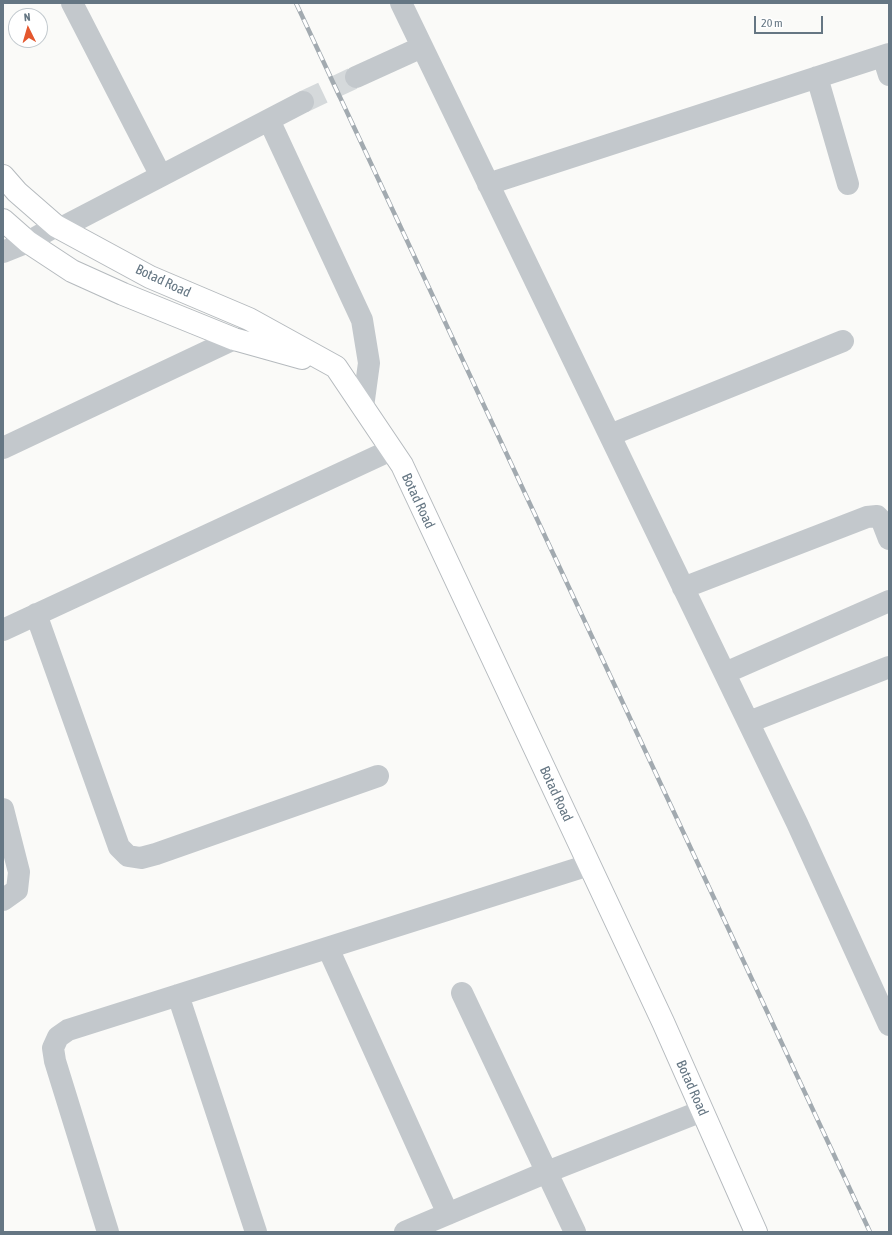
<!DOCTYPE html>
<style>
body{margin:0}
#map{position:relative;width:892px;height:1235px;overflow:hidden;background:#fafaf8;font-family:"Asap Condensed",sans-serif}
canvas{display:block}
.frame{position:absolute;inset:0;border:4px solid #657683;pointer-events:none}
.north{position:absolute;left:8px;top:8px;width:40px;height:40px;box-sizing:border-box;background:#fff;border:1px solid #c1c8cd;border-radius:50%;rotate:355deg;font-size:11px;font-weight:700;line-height:16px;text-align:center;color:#657683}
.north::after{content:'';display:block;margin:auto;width:14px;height:18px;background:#e4572e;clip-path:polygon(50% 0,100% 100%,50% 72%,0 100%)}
.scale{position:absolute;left:754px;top:16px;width:69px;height:18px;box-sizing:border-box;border:2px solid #657683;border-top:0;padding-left:5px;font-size:12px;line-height:14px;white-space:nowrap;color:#657683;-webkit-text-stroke:3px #fff;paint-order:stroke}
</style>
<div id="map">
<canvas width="892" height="1235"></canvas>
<div class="frame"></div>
<div class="north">N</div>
<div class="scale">20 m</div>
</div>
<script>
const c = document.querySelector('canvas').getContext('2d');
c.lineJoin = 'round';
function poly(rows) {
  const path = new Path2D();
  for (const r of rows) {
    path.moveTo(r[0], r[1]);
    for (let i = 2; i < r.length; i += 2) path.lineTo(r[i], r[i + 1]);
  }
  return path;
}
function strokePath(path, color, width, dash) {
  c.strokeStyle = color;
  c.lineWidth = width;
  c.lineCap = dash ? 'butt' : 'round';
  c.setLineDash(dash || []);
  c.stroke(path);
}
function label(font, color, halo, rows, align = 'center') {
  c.font = font + ' "Asap Condensed",sans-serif';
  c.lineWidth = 4;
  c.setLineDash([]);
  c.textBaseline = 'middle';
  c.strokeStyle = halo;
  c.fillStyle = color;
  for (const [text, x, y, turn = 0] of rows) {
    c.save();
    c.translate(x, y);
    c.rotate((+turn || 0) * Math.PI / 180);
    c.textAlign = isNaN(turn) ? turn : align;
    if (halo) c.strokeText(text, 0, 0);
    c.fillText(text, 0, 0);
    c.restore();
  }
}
const minorTunnel = poly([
 [303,102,356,77]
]);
const minor = poly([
 [72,3,161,176],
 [401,3,797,823,889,1025],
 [883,56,889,75],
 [356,77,422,47],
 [817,77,848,184],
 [269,120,362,320,369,363,363,407],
 [488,184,889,54],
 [61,228,303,102],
 [3,252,28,242,56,226],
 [610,435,843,341],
 [3,448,234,339],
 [683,588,867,517,877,516,882,521,889,539],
 [36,614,119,847,128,856,141,858,156,854,378,776],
 [3,630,391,450],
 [725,673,889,601],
 [749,722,889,667],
 [3,809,19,872,17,890,3,900],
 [328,948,448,1214],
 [462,993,575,1232],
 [178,995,256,1232],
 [108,1232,55,1061,53,1048,58,1037,68,1030,589,865],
 [405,1232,547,1172,702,1111]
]);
const major = poly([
 [3,176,17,192,56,226,150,277,249,319,336,367,402,465,663,1022,756,1232],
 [3,220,28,242,72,271,123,294,234,339,302,358]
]);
const rail = poly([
 [296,3,870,1232]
]);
const streetNames = [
 ["Botad Road",163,281,25],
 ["Botad Road",418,501,65],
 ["Botad Road",556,794,65],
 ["Botad Road",692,1088,66]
];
strokePath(minorTunnel, '#d5d9db', 22, [22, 11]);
strokePath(major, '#b5babe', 24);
strokePath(minor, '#c3c8cc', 22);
strokePath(major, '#fff', 22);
strokePath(rail, '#a2aab0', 4.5);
strokePath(rail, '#fff', 3, [9]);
label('14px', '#657683', '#fff', streetNames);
</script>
